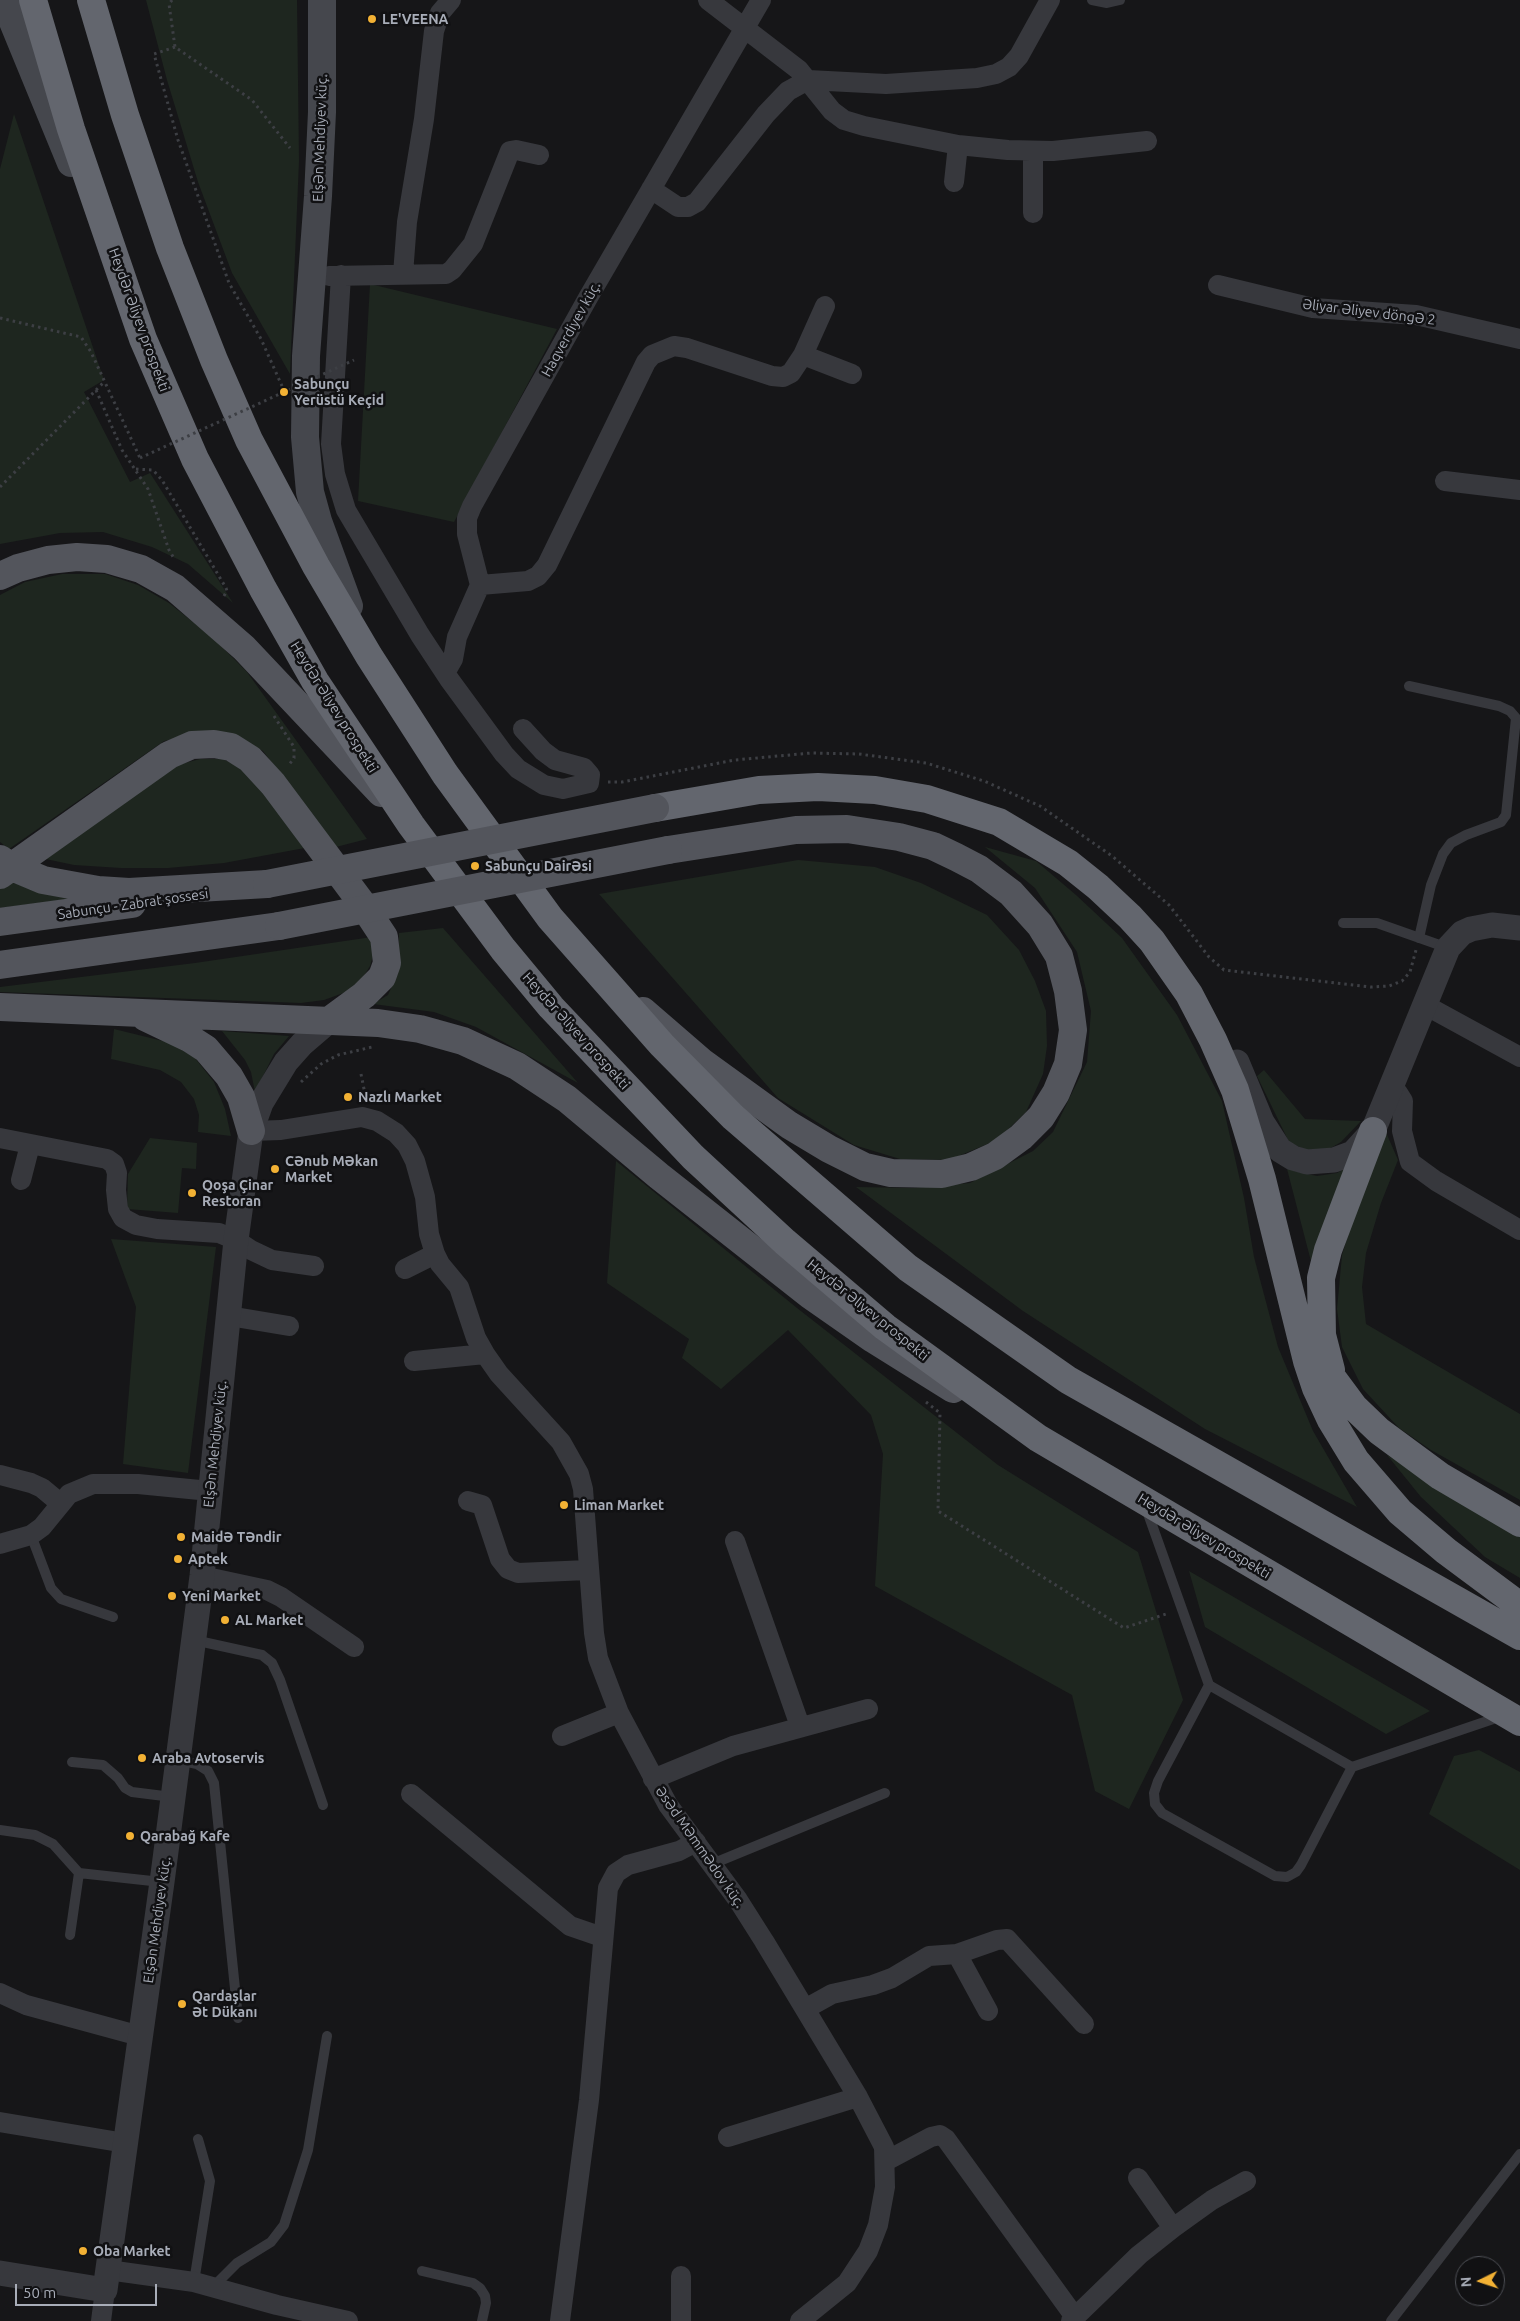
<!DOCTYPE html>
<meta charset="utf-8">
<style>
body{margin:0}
#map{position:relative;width:1520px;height:2321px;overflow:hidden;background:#161618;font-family:Ubuntu,sans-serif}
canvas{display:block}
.north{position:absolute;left:1455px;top:2256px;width:50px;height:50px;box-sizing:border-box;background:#111113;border:1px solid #4d4f55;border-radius:50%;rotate:266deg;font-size:14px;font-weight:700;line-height:20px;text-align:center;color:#a8adb8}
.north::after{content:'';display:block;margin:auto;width:18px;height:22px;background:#f2b134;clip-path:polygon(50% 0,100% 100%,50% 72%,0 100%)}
.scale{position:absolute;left:15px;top:2284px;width:142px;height:22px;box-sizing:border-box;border:2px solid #a8adb8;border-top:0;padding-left:6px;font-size:15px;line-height:18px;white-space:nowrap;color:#a8adb8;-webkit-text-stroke:4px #111113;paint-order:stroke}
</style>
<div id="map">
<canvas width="1520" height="2321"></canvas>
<div class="north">N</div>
<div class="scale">50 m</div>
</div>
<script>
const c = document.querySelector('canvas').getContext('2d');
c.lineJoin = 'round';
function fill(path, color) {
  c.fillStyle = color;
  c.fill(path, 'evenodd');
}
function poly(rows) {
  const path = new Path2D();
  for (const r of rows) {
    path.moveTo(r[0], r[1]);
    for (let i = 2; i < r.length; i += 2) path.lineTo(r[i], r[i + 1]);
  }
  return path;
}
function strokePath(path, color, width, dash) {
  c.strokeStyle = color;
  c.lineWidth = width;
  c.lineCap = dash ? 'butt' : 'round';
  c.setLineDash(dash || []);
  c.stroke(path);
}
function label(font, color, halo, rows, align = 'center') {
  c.font = font + ' Ubuntu,sans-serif';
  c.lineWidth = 5;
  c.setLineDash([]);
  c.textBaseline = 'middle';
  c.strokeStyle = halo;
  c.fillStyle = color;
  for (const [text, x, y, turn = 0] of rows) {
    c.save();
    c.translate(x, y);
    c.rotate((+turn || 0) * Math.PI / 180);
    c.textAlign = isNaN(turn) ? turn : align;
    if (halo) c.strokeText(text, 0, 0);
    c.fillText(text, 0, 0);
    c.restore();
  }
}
const green = poly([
 [146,0,297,0,299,161,290,374,232,273,198,182,167,80],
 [14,114,104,380,84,392,130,482,150,473,233,603,188,564,152,547,103,532,60,533,0,544,0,169],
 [370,284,557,329,454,522,358,501],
 [62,574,105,574,138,585,169,603,212,637,247,672,367,839,336,847,263,751,233,735,199,734,164,741,9,849,0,842,0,595,25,582],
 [200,759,223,759,249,772,310,847,224,863,168,868,121,868,74,865,41,858,177,765],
 [985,847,1036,861,1076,895,1122,938,1177,1015,1222,1101,1244,1198,1254,1257,1278,1347,1313,1431,1357,1507,1205,1429,1023,1311,856,1187,913,1188,970,1183,1033,1151,1053,1132,1087,1062,1091,1011,1077,952,1035,888],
 [798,860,875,867,921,883,987,915,1019,950,1035,981,1046,1011,1047,1046,1043,1074,1026,1112,997,1140,949,1160,900,1159,854,1145,778,1098,599,894],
 [10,882,70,899,0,908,0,888],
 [443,928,578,1083,476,1027,434,1012,373,1004,388,995,398,973,399,933],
 [372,937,374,952,370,966,362,979,346,992,324,1000,301,1003,0,992,0,987,195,963],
 [114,1029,171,1043,195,1058,214,1082,225,1109,231,1136,198,1132,199,1115,194,1099,181,1082,160,1070,111,1059],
 [222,1031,289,1036,274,1054,255,1092,251,1072,245,1060],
 [1264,1070,1305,1119,1361,1121,1341,1142,1329,1149,1308,1151,1289,1142,1257,1076],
 [1385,1130,1398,1160,1381,1203,1366,1253,1362,1287,1366,1324,1520,1414,1520,1500,1431,1450,1399,1428,1363,1389,1342,1347,1337,1309,1342,1255,1360,1196],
 [150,1138,197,1143,196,1169,182,1168,178,1213,127,1209,128,1174],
 [616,1161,797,1308,998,1465,1138,1552,1183,1700,1129,1809,1095,1791,1072,1695,875,1586,883,1454,871,1415,788,1330,721,1389,682,1358,689,1339,607,1283],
 [1286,1165,1294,1171,1317,1176,1337,1173,1348,1167,1313,1269],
 [111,1239,216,1247,188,1473,123,1464,136,1307],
 [1387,1455,1520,1534,1520,1578,1485,1557,1421,1497],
 [1189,1571,1430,1711,1386,1734,1205,1627],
 [1479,1750,1520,1772,1520,1870,1429,1814,1454,1756]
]);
const path = poly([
 [172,0,169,4,175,47,252,100,290,148],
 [175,47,154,54,178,140,229,283,261,339,282,386],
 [0,318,81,337,91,352,140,458],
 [96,390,122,450,148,489,169,550,175,560],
 [136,469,153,470,162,480,226,588,227,591,222,599],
 [0,487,105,381],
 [274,716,294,747,294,758,288,766],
 [608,782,622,782,735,760,811,753,859,754,926,763,984,781,1040,806,1112,856,1169,905,1209,957,1224,970,1371,987,1389,986,1402,981,1410,972,1416,950],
 [361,1074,366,1099],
 [301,1082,321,1064,338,1055,372,1047],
 [926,1402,940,1413,938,1511,1124,1628,1169,1613]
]);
const service = poly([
 [1092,0,1107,3,1120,0],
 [1409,686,1499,706,1510,711,1516,718,1506,815,1501,822,1466,835,1451,843,1443,854,1431,885,1419,938],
 [1343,923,1377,923,1448,948],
 [1146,1508,1209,1685,1352,1767,1502,1716],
 [31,1535,51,1588,61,1599,113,1617],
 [194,1640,262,1655,272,1663,280,1680,323,1805],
 [1209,1685,1158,1781,1154,1793,1155,1804,1162,1813,1275,1876,1287,1877,1296,1872,1301,1865,1352,1767],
 [178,1760,197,1764,208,1771,214,1783,238,2018],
 [72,1762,103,1765,118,1778,125,1788,132,1792,172,1797],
 [0,1830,35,1835,53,1844,79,1873,161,1882],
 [712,1864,885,1793],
 [70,1935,79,1873],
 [422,2271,473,2283,480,2288,485,2296,486,2303,482,2321],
 [194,2282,210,2181,198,2139],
 [214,2286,237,2263,271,2242,284,2225,308,2150,327,2036],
 [1391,2321,1520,2154]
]);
const minor = poly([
 [708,0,799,70,832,111,844,120,864,126,958,145,1008,150,1053,151,1147,141],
 [1033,151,1033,213],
 [954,182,958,145],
 [651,189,678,207,688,207,697,202,766,114,788,91,808,80,886,84,977,78,996,74,1009,67,1019,56,1050,0],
 [403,274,407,222,424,119,434,31,440,13,451,0],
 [341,275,331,444,335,474,346,510,420,635,449,679,504,754,518,769,544,785,563,789,589,783,590,775,584,768,555,760,543,751,523,729],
 [329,276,446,274,452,270,473,244,510,151,516,150,539,155],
 [1218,285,1313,308,1416,315,1520,339],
 [803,355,852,374],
 [1445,481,1520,490],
 [480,585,528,581,538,576,547,565,646,362,652,355,674,346,687,348,772,376,783,377,791,373,803,355,825,306],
 [445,673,453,659,457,637,480,585,467,534,467,518,472,506,589,296,761,0],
 [1425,1005,1520,1057],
 [1391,1089,1398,1093,1403,1101,1402,1131,1410,1162,1436,1181,1520,1230],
 [251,1131,281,1130,362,1117,377,1121,396,1133,407,1145,415,1161,425,1197,429,1234,435,1254,440,1264,459,1287,476,1338,485,1354,499,1374,561,1442,579,1474,583,1489,594,1633,598,1658,619,1713,668,1805,738,1900,764,1941,858,2097,884,2147,885,2187,878,2225,868,2251,847,2283,800,2321],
 [0,1138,107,1159,114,1164,117,1173,116,1190,118,1209,123,1218,136,1225,157,1229,219,1233,236,1240,251,1250,272,1260,314,1266],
 [21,1180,30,1145],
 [405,1269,435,1254],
 [229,1316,289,1326],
 [414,1361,485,1354],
 [0,1475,31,1483,42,1488,60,1503],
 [468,1501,482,1505,500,1559,508,1569,518,1573,588,1570],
 [735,1541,800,1726],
 [0,1544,31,1535,42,1527,69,1494,93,1484,138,1484,210,1491],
 [202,1576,267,1590,281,1597,354,1647],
 [562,1736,619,1713],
 [653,1779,733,1746,868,1709],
 [411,1794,570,1926,602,1937],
 [957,1954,988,2011],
 [0,1993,26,2005,140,2036],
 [805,2009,832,1994,873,1985,892,1978,929,1956,957,1954,997,1940,1007,1939,1084,2024],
 [0,2122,125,2143],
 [728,2137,858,2097],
 [886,2161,931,2137,940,2135,946,2139,1075,2317],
 [1138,2178,1173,2228],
 [108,2270,194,2282,277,2305,348,2321],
 [681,2276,681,2321],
 [101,2321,105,2290],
 [560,2321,589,2100,608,1888,616,1873,628,1865,679,1851,696,1842],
 [1071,2321,1139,2255,1173,2228,1212,2200,1246,2181]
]);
const tertiary = poly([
 [1237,1062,1262,1122,1280,1150,1293,1158,1307,1162,1334,1160,1353,1153,1373,1131,1448,948,1462,933,1471,929,1492,925,1520,928],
 [0,2273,105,2290,162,1882,202,1576,236,1240,251,1131,261,1103,286,1062,302,1044,330,1020]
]);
const secondary = poly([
 [4,0,71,163],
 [322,0,322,112,318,196,306,356,305,437,310,492,318,521,349,606]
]);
const primary = poly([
 [0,576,18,568,48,560,77,557,107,559,141,569,175,588,244,648,381,793],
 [0,859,12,867,43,880,98,890,129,892,267,884],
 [0,875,169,755,192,745,214,744,231,747,250,759,273,784,361,902,384,937,387,963,382,977,364,995,330,1020],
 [0,922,132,904],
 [0,965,279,926],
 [0,1007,378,1023,420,1029,463,1041,517,1066,567,1099,659,1176,810,1295,873,1339,953,1389],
 [643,1011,702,1062,789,1125,829,1149,865,1167,891,1173,942,1174,971,1167,995,1156,1021,1137,1041,1117,1056,1093,1068,1064,1073,1030,1068,991,1059,956,1040,925,1011,893,979,869,956,857,933,846,899,837,847,829,796,830,668,850],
 [145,1017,189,1038,206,1049,229,1076,241,1097,251,1131]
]);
const motorway = poly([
 [33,0,71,129,143,339,195,459,263,589,315,681,411,825,503,949,551,1007,693,1157,785,1242,885,1327,1038,1438,1520,1722],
 [91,0,125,115,170,248,214,360,249,440,316,566,369,656,445,774,550,918,662,1045,733,1117,908,1268,1068,1380,1520,1636],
 [655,808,759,790,818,787,875,790,927,799,999,822,1068,863,1098,887,1130,917,1152,941,1189,994,1213,1040,1235,1090,1262,1179,1307,1361,1316,1388,1331,1420,1356,1461,1400,1512,1446,1551,1520,1606],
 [1314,1353,1354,1407,1379,1431,1440,1476,1520,1523],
 [1331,1370,1322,1335,1321,1278,1328,1250,1373,1131]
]);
const pathBridge = poly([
 [140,458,354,360]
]);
const primaryBridge = poly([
 [267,884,655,808],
 [279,926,668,850]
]);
const markers = [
 [372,19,5,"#f2b134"],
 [284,392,5,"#f2b134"],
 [475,866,5,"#f2b134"],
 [348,1097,5,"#f2b134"],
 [275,1169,5,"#f2b134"],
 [192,1193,5,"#f2b134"],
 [564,1505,5,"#f2b134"],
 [181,1537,5,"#f2b134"],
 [178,1559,5,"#f2b134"],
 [172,1596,5,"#f2b134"],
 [225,1620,5,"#f2b134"],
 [142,1758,5,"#f2b134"],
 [130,1836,5,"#f2b134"],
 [182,2004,5,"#f2b134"],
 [83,2251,5,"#f2b134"]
];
const poiNames = [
 ["LE'VEENA",382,19],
 ["Sabunçu",294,384],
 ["Yerüstü Keçid",294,400],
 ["Sabunçu Dairəsi",485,866],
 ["Nazlı Market",358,1097],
 ["Cənub Məkan",285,1161],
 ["Market",285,1177],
 ["Qoşa Çinar",202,1185],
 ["Restoran",202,1201],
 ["Liman Market",574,1505],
 ["Maidə Təndir",191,1537],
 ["Aptek",188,1559],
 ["Yeni Market",182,1596],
 ["AL Market",235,1620],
 ["Araba Avtoservis",152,1758],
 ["Qarabağ Kafe",140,1836],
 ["Qardaşlar",192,1996],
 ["Ət Dükanı",192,2012],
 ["Oba Market",93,2251]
];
const streetNames = [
 ["Elşən Mehdiyev küç.",320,138,-88],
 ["Əliyar Əliyev döngə 2",1369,312,7],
 ["Heydər Əliyev prospekti",139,320,70],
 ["Haqverdiyev küç.",571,329,-61],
 ["Heydər Əliyev prospekti",334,707,58],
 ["Sabunçu - Zabrat şossesi",133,904,-8],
 ["Heydər Əliyev prospekti",576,1031,48],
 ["Heydər Əliyev prospekti",868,1310,39],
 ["Elşən Mehdiyev küç.",215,1444,-84],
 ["Heydər Əliyev prospekti",1204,1536,31],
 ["Əsəd Məmmədov küç.",700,1847,55],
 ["Elşən Mehdiyev küç.",157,1920,-82]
];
fill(green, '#1e261f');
strokePath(path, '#3d3f44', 3, [2.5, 4]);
strokePath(service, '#37383d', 10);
strokePath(minor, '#37383d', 20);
strokePath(tertiary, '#37383d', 25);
strokePath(secondary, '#45474d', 28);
strokePath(primary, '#53555c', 28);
strokePath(motorway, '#63666e', 28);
strokePath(pathBridge, '#3d3f44', 3, [2.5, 4]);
strokePath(primaryBridge, '#53555c', 28);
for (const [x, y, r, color] of markers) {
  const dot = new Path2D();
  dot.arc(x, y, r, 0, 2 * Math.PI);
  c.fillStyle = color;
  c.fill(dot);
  strokePath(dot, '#111113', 2);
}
label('bold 14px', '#a8adb8', '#111113', poiNames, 'left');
label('14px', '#a8adb8', '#111113', streetNames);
</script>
